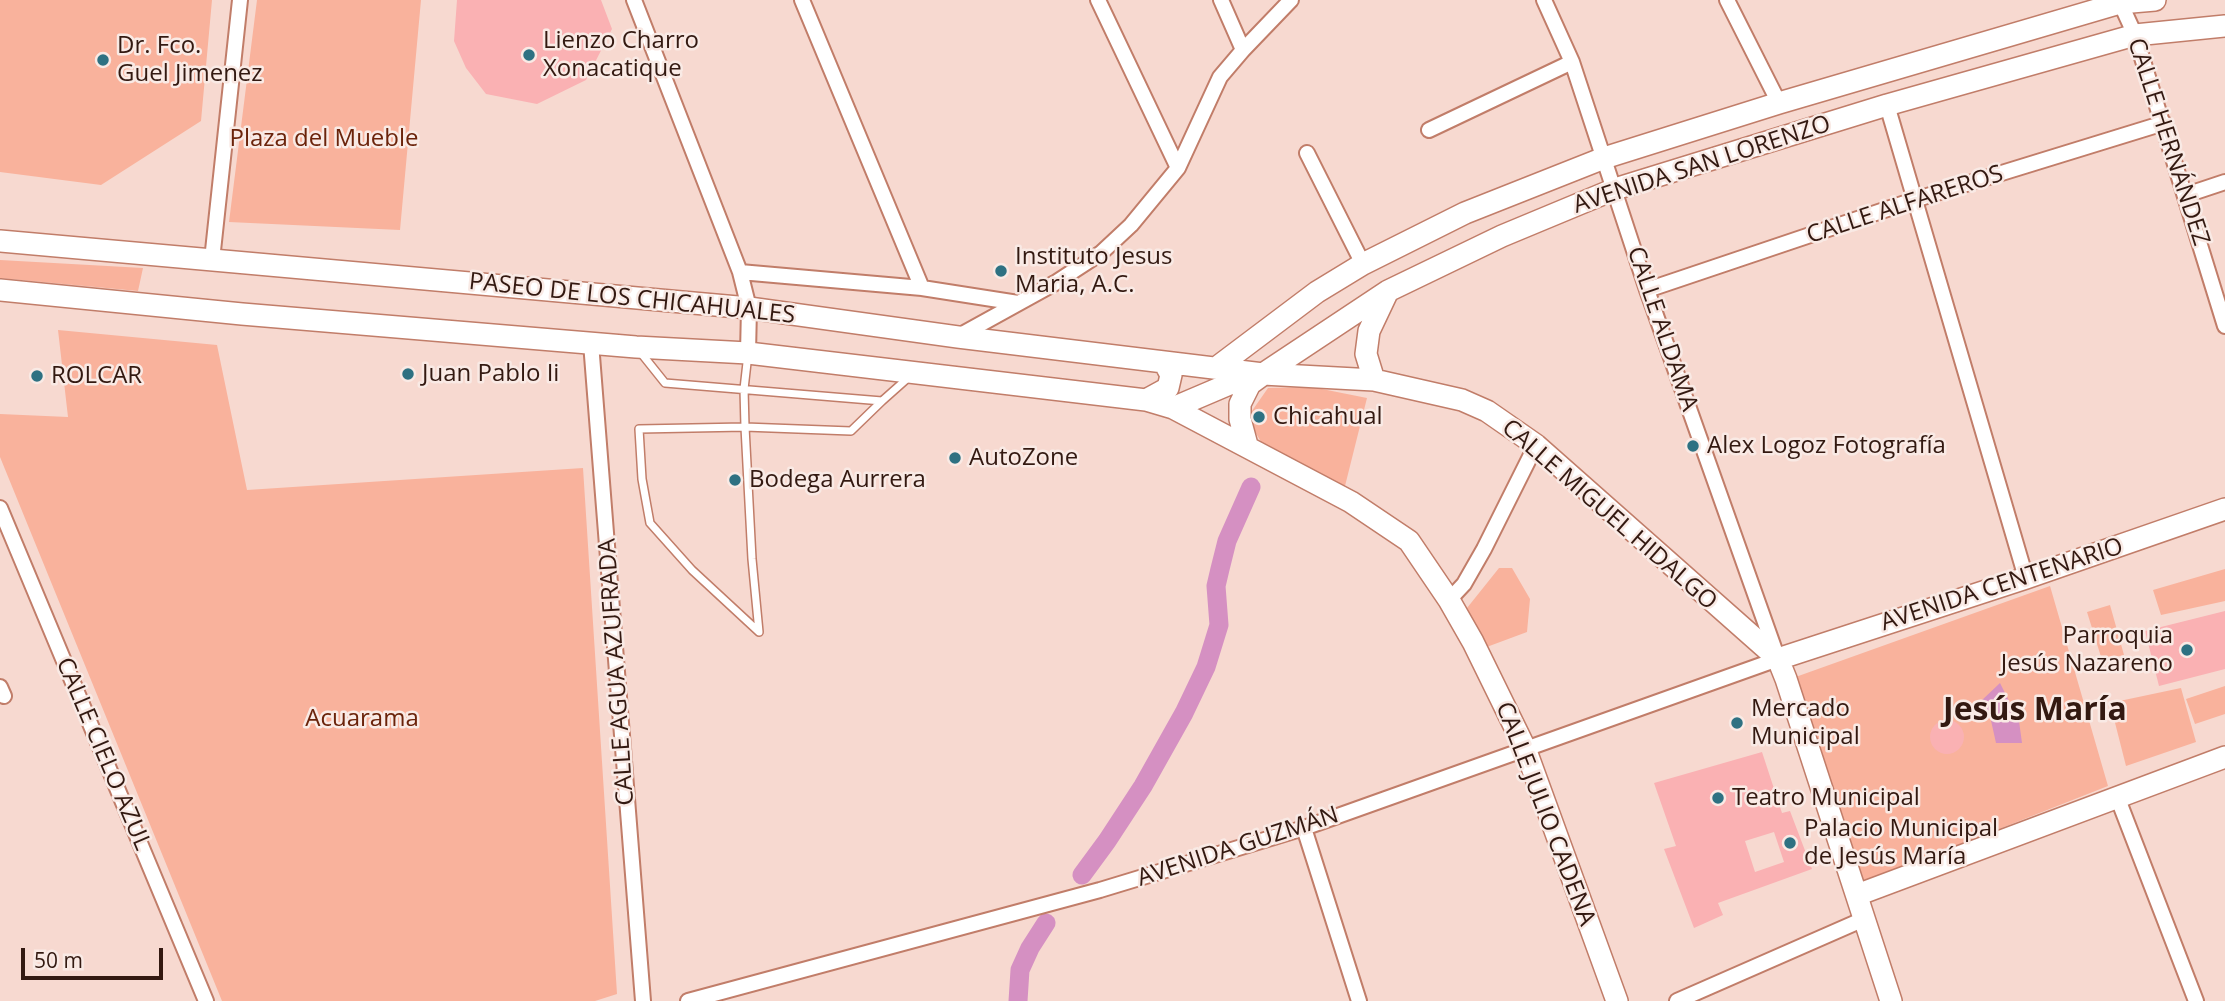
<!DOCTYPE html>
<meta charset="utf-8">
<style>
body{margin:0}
#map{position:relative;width:2225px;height:1001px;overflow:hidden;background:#f7d9d0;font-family:"Open Sans",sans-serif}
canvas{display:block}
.scale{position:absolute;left:21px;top:948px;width:142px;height:32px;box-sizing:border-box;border:4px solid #331911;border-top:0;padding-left:9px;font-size:21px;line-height:24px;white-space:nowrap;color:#331911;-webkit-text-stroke:5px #f9eae5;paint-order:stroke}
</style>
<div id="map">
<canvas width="2225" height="1001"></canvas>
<div class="scale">50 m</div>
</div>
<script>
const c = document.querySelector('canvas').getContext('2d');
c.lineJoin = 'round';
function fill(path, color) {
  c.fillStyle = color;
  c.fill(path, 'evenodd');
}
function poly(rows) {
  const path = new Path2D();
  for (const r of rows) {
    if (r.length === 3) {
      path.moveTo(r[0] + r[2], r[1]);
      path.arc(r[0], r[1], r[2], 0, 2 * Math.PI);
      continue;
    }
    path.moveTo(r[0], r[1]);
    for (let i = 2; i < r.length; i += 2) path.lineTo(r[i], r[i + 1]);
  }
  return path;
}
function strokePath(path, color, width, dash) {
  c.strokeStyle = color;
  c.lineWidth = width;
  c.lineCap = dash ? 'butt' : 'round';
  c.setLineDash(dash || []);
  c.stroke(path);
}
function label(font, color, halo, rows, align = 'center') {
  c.font = font + ' "Open Sans",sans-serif';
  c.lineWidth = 5;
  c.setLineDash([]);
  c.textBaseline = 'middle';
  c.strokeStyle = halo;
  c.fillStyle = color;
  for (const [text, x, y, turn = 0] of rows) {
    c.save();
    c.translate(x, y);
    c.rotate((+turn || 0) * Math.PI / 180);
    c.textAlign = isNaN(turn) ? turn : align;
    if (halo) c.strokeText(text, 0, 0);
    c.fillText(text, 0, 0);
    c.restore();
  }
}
const green = poly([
 [0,0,212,0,201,121,101,185,0,172],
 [257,0,421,0,400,230,229,222],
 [0,260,143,268,138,291,0,278],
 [58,330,217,345,247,490,583,468,617,994,595,1001,222,1001,0,457,0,414,68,417],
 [1312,387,1367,398,1344,490,1264,447,1247,418,1268,388],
 [1499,568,1512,568,1530,599,1527,632,1484,648,1467,608],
 [2225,569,2225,601,2161,615,2153,590],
 [2050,586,2108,786,1857,885,1790,679],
 [2110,605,2124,655,2102,660,2087,612],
 [2225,686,2225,714,2195,724,2186,699],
 [2181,688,2196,742,2126,766,2110,703]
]);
const water = poly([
 [2000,683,2019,721,2022,743,1996,743,1990,716,1980,702]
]);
const canal = poly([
 [1082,875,1107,841,1143,786,1184,713,1206,667,1219,625,1216,586,1220,569,1227,541,1251,487],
 [1018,1001,1020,970,1030,948,1046,923]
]);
const building = poly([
 [457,0,601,0,612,29,586,80,537,104,486,94,466,68,454,41],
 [2225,611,2225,669,2159,686,2145,631],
 [1947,737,17],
 [1762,752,1782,813,1790,811,1812,869,1718,903,1723,915,1694,928,1664,849,1676,846,1654,783],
 [1774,832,1784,862,1755,872,1745,841]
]);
const lane = poly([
 [641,353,665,383,882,401,909,377],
 [748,354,744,389,745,427,752,559,759,632,692,570,650,523,642,479,639,429,745,427,851,431,882,401]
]);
const street = poly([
 [634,0,740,272,749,308,748,353],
 [802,0,922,288],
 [1098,0,1178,168],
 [1221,0,1243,50],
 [1727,0,1779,103],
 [2119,0,2135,35,2225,326],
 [1887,105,2026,578],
 [1429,130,1572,62],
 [1307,153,1363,264],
 [2186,195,2225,182],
 [212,260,240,0],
 [740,272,922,288,1018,303],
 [1647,290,1914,200,2164,123],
 [959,336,1055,283,1101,253,1131,225,1178,168,1220,77,1243,50,1291,0],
 [591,343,643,1001],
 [0,508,206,1001],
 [1449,600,1464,584,1484,549,1536,445],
 [0,687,4,696],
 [2118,799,2196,1001],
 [1304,828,1359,1001],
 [688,1001,1100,890,1304,828,1778,659,1647,290,1572,62,1544,0],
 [1677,1001,1864,919]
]);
const secondary = poly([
 [0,241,749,308,958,337,1263,374,1374,380,1462,400,1487,411,1536,445,1778,659,1786,679,1891,1001],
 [0,290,242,314,636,347,748,353,1146,400,1173,408,1351,502,1409,541,1449,600,1473,642,1525,748,1617,1001],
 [1216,368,1317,292,1363,264,1465,213,1604,158,1779,103,2120,3,2155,0],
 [1374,380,1366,354,1369,331,1387,293],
 [1146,400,1168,388,1171,375,1164,362],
 [1173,408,1227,385,1263,374,1388,291,1502,236,1615,189,1887,105,2135,35,2225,26],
 [1247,445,1240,419,1240,404,1250,384,1261,376],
 [1778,659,2026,578,2225,509],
 [1857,895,2225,757]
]);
const markers = [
 [529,55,7,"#2e7182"],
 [103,60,7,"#2e7182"],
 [1001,271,7,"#2e7182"],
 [408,374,7,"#2e7182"],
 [37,376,7,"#2e7182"],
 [1259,417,7,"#2e7182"],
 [1693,446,7,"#2e7182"],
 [955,458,7,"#2e7182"],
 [735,480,7,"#2e7182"],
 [2187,650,7,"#2e7182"],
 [1737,723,7,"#2e7182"],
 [1718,798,7,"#2e7182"],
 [1790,843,7,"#2e7182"]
];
const poiNames = [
 ["Lienzo Charro",543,41],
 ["Xonacatique",543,69],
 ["Dr. Fco.",117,46],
 ["Guel Jimenez",117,74],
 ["Instituto Jesus",1015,257],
 ["Maria, A.C.",1015,285],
 ["Juan Pablo Ii",422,374],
 ["ROLCAR",51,376],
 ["Chicahual",1273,417],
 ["Alex Logoz Fotografía",1707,446],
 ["AutoZone",969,458],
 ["Bodega Aurrera",749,480],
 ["Parroquia",2173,636,"right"],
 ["Jesús Nazareno",2173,664,"right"],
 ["Mercado",1751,709],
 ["Municipal",1751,737],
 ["Teatro Municipal",1732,798],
 ["Palacio Municipal",1804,829],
 ["de Jesús María",1804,857]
];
const parkNames = [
 ["Plaza del Mueble",324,139],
 ["Acuarama",362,719]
];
const streetNames = [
 ["CALLE HERNÁNDEZ",2168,142,72],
 ["AVENIDA SAN LORENZO",1702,165,-18],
 ["CALLE ALFAREROS",1905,205,-18],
 ["PASEO DE LOS CHICAHUALES",632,299,6],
 ["CALLE ALDAMA",1662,329,71],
 ["CALLE MIGUEL HIDALGO",1609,515,41],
 ["AVENIDA CENTENARIO",2002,585,-18],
 ["CALLE AGUA AZUFRADA",617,672,-94],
 ["CALLE CIELO AZUL",103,754,67],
 ["CALLE JULIO CADENA",1545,814,69],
 ["AVENIDA GUZMÁN",1238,847,-18]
];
const districtNames = [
 ["Jesús María",2035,711]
];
fill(green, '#f9b29c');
fill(water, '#d590c2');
strokePath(canal, '#d590c2', 19);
fill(building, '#fab1b3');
strokePath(lane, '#c17d69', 10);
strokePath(street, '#c17d69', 18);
strokePath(secondary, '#c17d69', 24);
strokePath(lane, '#fff', 7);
strokePath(street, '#fff', 14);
strokePath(secondary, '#fff', 21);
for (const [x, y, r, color] of markers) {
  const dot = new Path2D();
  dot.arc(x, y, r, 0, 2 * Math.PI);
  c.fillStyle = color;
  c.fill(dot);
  strokePath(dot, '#f9eae5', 2.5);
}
label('24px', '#331911', '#f9eae5', poiNames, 'left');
label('24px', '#6b230a', '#f9eae5', parkNames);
label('24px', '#331911', '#f9eae5', streetNames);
label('bold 32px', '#331911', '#f9eae5', districtNames);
</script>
